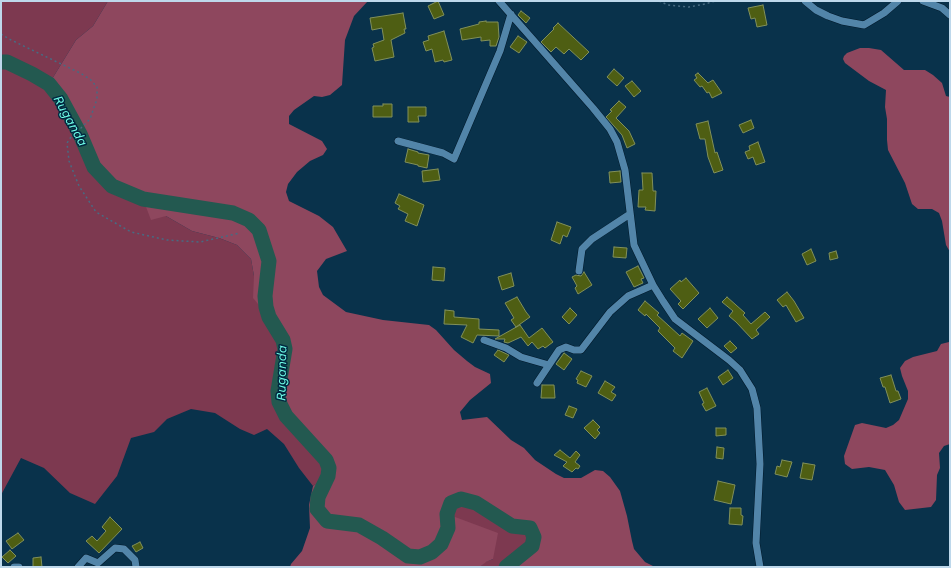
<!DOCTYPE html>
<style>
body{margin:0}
#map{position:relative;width:951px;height:568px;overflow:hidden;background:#09324b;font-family:"Work Sans",sans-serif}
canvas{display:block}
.frame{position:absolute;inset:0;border:2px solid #bed8eb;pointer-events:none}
</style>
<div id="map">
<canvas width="951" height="568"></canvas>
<div class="frame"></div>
</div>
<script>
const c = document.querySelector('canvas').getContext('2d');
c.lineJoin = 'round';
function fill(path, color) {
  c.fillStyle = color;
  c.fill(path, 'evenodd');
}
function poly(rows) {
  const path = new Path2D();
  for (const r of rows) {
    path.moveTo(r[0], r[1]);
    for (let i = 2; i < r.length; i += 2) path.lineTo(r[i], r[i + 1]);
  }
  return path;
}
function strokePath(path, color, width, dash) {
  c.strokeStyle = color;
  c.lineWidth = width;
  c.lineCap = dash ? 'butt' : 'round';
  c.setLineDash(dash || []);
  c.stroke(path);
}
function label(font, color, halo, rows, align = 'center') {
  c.font = font + ' "Work Sans",sans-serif';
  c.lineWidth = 3;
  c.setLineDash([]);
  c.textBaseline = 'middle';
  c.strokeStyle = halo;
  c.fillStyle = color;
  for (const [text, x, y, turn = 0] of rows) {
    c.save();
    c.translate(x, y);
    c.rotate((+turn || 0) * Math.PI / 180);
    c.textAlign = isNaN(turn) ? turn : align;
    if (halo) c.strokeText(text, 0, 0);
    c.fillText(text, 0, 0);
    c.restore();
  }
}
const green = poly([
 [1,1,108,1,93,26,76,40,49,84,61,99,80,134,94,167,112,186,143,199,166,216,192,231,219,238,237,245,251,259,254,276,254,298,269,317,283,340,285,349,278,391,279,402,281,410,326,460,329,468,328,476,313,486,299,468,284,444,267,429,254,435,240,429,215,413,191,409,167,419,154,432,131,438,117,476,95,504,70,493,44,468,21,458,1,495],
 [461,499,476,503,512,526,530,528,534,537,532,546,506,567,480,567,485,562,493,559,447,514,451,503]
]);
const forest = poly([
 [108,1,368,1,354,16,345,40,342,85,330,95,322,97,314,96,294,110,289,116,289,124,322,141,327,149,323,155,310,161,297,172,288,184,286,192,289,201,319,216,333,227,347,251,326,259,317,271,319,287,323,295,346,312,383,320,429,325,436,330,454,350,467,361,475,367,490,374,491,383,470,400,460,412,462,420,487,417,511,440,524,448,535,460,556,474,564,478,581,478,595,470,603,471,610,477,620,491,627,516,632,541,634,549,645,562,655,567,506,567,532,546,534,537,530,528,512,526,476,503,461,499,451,503,447,514,498,533,493,559,486,562,480,567,290,567,291,564,302,551,310,528,309,505,313,486,328,476,329,468,326,460,286,416,281,410,279,402,278,391,285,349,283,340,269,317,253,298,254,276,251,259,237,245,219,238,192,231,166,216,151,220,143,199,112,186,94,167,80,134,61,99,49,84,76,40,93,26],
 [860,48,869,48,881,50,904,70,925,70,933,75,942,83,946,96,950,97,950,252,946,245,942,221,939,213,932,209,918,209,912,204,905,183,888,150,887,140,887,119,885,107,886,90,869,81,845,63,843,59,844,56,847,53],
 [949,342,950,342,950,444,944,446,939,453,940,468,937,475,936,500,931,507,905,510,899,502,894,485,885,470,869,467,852,469,845,464,844,456,855,425,862,423,886,428,893,425,899,420,908,399,908,391,902,376,900,368,905,361,913,357,937,351,941,344]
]);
const river = poly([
 [1,62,7,62,32,74,49,84,61,99,80,134,94,167,112,186,143,199,233,213,249,220,259,230,269,261,265,296,266,307,269,317,283,340,285,349,278,391,279,402,286,416,326,460,329,468,328,476,318,497,317,509,327,521,359,525,382,538,408,556,420,557,432,552,441,544,448,528,447,514,451,503,461,499,476,503,512,526,530,528,534,537,532,546,506,567]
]);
const building = poly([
 [438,1,444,15,434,19,428,6,438,1],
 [763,5,767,25,757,27,755,18,751,19,748,8,763,5],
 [521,11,530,18,526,23,518,15,521,11],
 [403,13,406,29,404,29,405,33,391,40,394,57,375,61,372,48,374,47,373,44,384,40,382,28,372,30,370,18,403,13],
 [486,21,486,22,498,22,499,37,496,46,490,46,490,40,481,41,481,37,462,40,460,29,479,24,479,22,486,21],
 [558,23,589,52,581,60,569,49,564,54,556,47,551,52,541,42,554,29,553,28,558,23],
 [444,31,452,60,444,62,443,60,435,62,432,49,426,51,423,42,429,40,428,36,444,31],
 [518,36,527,42,519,53,510,47,518,36],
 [614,69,624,78,617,86,607,77,614,69],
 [698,73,708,83,713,80,722,93,712,98,709,92,707,93,702,86,700,87,694,80,697,78,695,75,698,73],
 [632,81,641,91,634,97,625,86,632,81],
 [619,101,626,107,616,118,629,131,635,144,627,148,622,135,606,117,612,111,610,110,619,101],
 [383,104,392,104,392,117,373,117,373,106,383,106,383,104],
 [408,107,426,107,426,116,418,116,419,122,408,122,408,107],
 [751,120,754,128,743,133,739,125,751,120],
 [708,121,715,153,717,152,723,170,714,173,708,157,705,139,700,139,696,124,708,121],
 [758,142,765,162,756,165,753,157,748,159,745,152,750,150,749,146,758,142],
 [408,149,418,152,418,153,429,155,427,168,418,166,418,165,405,162,408,149],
 [438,169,440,180,423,182,422,171,438,169],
 [620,171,621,182,610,183,609,172,620,171],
 [642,173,652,173,653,191,656,191,655,211,645,210,646,207,638,207,639,190,643,190,642,173],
 [399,194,424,205,417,226,405,221,408,214,398,209,400,206,395,203,399,194],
 [557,222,571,227,567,237,563,235,560,244,551,240,557,222],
 [614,247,627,248,626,258,613,257,614,247],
 [811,249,816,261,807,265,802,254,811,249],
 [836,251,838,258,830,260,829,253,836,251],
 [638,266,644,278,641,279,643,283,634,287,626,272,638,266],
 [433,267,445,268,444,281,432,280,433,267],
 [584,272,592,285,578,294,575,288,577,286,572,277,576,275,581,276,584,272],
 [511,273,514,286,502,290,498,277,511,273],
 [686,278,699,293,683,309,678,304,681,301,670,289,680,280,681,282,686,278],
 [787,292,794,301,804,318,796,322,786,305,783,307,777,300,787,292],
 [517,297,526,312,530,317,516,327,511,320,514,318,505,303,517,297],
 [727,297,745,313,743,315,751,324,765,312,770,317,756,330,759,334,752,339,736,322,729,316,733,311,722,302,727,297],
 [645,301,659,313,657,315,680,336,682,333,693,341,682,358,673,351,675,348,658,331,660,328,646,314,645,316,638,310,645,301],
 [570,308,577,315,569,324,562,317,570,308],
 [710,308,718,318,707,328,698,319,710,308],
 [445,310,454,311,454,317,479,319,479,329,499,330,499,336,477,335,473,343,461,337,467,325,444,324,445,310],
 [520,325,529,338,542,328,553,342,545,348,543,346,538,349,532,342,528,346,521,337,508,343,504,342,505,339,495,339,520,325],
 [730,341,737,348,731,353,724,346,730,341],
 [498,350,509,355,504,362,494,355,498,350],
 [564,353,572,359,564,370,556,364,564,353],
 [728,370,733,378,723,385,718,377,728,370],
 [581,371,592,376,586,387,577,383,578,380,576,379,581,371],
 [891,375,896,391,898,391,901,399,890,403,885,387,883,387,880,378,891,375],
 [605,381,615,387,611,392,616,395,612,401,598,393,605,381],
 [542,385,554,385,555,398,541,398,542,385],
 [707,388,716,406,706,411,702,404,704,403,699,392,707,388],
 [569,406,577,409,573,418,565,415,569,406],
 [593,420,600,427,597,430,600,433,595,439,584,428,593,420],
 [716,428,726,428,726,435,716,436,716,428],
 [717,447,724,448,723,459,716,458,717,447],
 [560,450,570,458,576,451,580,455,575,462,580,466,578,469,576,468,572,472,563,466,567,462,554,455,560,450],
 [782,460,792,462,787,477,775,474,777,466,780,467,782,460],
 [803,463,815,465,812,480,800,478,803,463],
 [718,481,735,485,731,504,714,500,718,481],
 [730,508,741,508,741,515,743,516,742,525,729,524,730,508],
 [110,517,122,529,99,553,86,541,92,536,97,541,106,531,102,527,110,517],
 [18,533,24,540,12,549,6,541,18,533],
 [140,542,143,548,136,552,132,546,140,542],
 [10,550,16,556,8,563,2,557,10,550],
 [41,557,42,567,33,567,33,558,41,557]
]);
const path = poly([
 [659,1,668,5,689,7,705,4,715,1],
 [1,34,9,39,80,73,90,79,97,87,97,99,90,119,81,128,73,134,67,143,69,161,79,186,96,212,131,232,167,240,200,242,240,233]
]);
const street = poly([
 [499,1,593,108,610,129,617,142,625,170,634,245,653,285,663,301,675,319,729,360,740,370,752,389,757,408,760,464,756,543,760,567],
 [805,1,816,10,828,16,842,21,864,25,884,13,898,1],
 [923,1,942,8,950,15],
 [398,141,443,153,454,159,500,51,511,14],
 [579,271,582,249,592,239,630,214],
 [484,340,506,348,521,357,549,365],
 [537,383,559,350,566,347,574,350,581,350,610,312,628,296,653,285],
 [14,567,19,567],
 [78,567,86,558,98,563,115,548,124,549,135,560,136,567]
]);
const waterNames = [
 ["Ruganda",70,121,61],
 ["Ruganda",282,373,-89]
];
fill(green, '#7d3950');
fill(forest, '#8e475e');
strokePath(river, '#235950', 15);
fill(building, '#4e5e13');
strokePath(building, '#81905a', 1);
strokePath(street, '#00192a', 8);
strokePath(path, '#476b82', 1.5, [2, 3]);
strokePath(street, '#5285a9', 7);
label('italic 13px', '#6ffee7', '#002840', waterNames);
</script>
